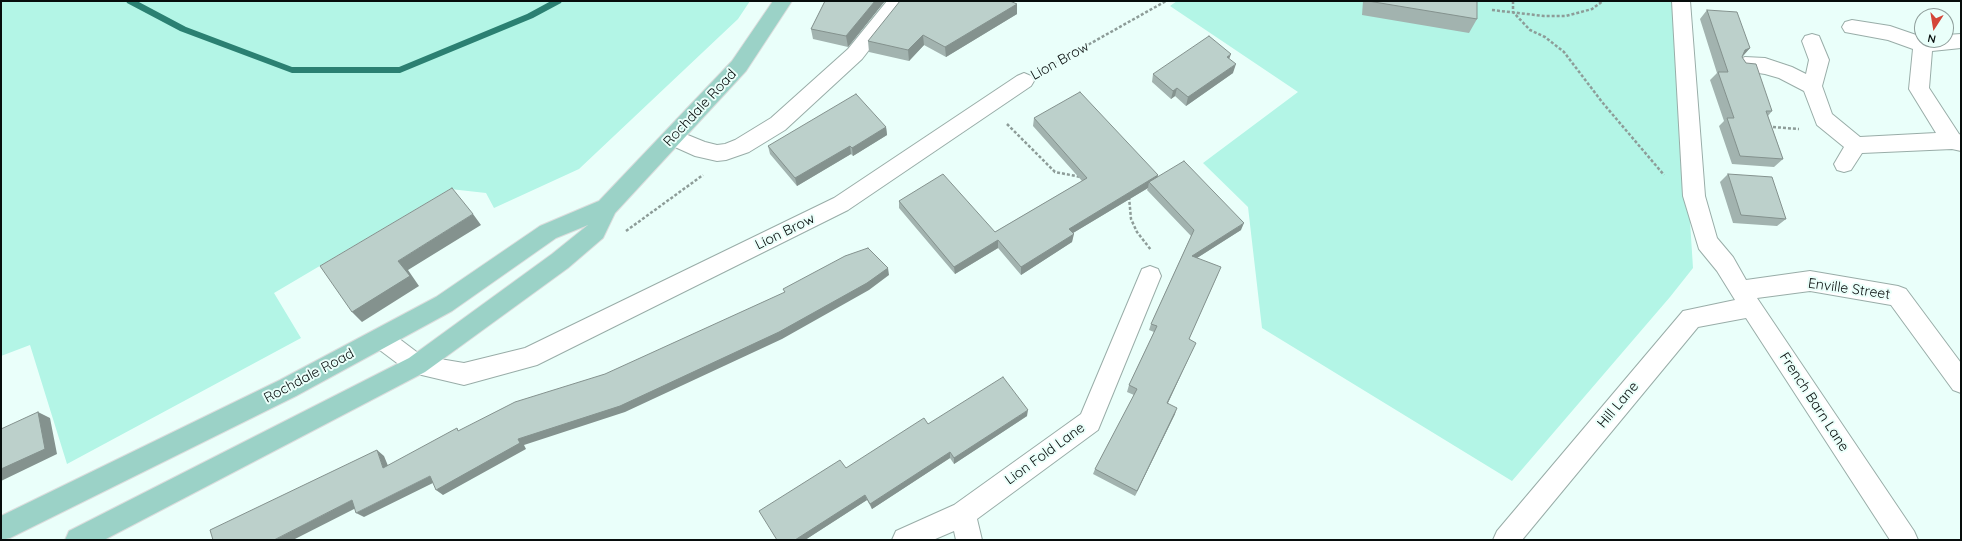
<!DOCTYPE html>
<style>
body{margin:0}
#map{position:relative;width:1962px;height:541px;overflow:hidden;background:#eafffa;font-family:Quicksand,sans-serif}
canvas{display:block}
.frame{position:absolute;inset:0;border:2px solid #070d0c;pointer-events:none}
.north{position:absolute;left:1914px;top:8px;width:40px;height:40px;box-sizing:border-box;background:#eafffa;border:1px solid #8f9e9b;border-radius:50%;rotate:192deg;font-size:11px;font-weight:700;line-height:16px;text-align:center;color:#070d0c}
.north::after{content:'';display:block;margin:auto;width:14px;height:18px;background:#d44639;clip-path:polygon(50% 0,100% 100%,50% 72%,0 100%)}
</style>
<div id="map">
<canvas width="1962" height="541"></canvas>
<div class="frame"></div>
<div class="north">N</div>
</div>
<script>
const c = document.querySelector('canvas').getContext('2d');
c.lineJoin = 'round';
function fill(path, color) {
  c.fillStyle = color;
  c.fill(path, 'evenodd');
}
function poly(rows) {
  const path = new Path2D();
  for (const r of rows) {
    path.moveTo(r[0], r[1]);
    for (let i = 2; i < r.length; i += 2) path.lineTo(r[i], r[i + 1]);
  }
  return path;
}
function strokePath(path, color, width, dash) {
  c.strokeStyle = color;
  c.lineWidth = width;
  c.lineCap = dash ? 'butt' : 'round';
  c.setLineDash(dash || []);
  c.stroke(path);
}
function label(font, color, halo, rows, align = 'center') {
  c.font = font + ' Quicksand,sans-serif';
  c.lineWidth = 4;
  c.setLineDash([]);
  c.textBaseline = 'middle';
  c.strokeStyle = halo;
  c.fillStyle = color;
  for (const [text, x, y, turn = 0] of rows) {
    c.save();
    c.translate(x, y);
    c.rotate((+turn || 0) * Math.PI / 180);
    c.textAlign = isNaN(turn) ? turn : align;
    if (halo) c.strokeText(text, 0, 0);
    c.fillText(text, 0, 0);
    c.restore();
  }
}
const green = poly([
 [1,1,750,1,738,19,579,169,494,208,486,193,450,189,274,293,301,338,67,464,30,345,1,356],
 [1177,1,1676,1,1693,268,1670,297,1512,481,1262,328,1248,207,1203,163,1298,92,1170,6]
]);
const stream = poly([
 [126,1,137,1,186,27,292,67,399,67,527,14,551,1,562,1,561,3,533,18,400,73,292,73,180,31,127,3,126,1]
]);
const path = poly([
 [1513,1,1513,12,1530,30,1545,37,1564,52,1602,102,1664,175],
 [1492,10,1544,16,1566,16,1592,9,1603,1],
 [1045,69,1166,1],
 [1007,124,1055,172,1081,177],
 [1773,127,1799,129],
 [1129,197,1131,219,1137,232,1151,250],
 [626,231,703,175]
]);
const street = poly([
 [1672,1,1690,1,1705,196,1717,238,1733,257,1746,280,1810,271,1898,286,1906,289,1961,363,1961,393,1953,390,1891,305,1810,291,1757,298,1914,531,1918,540,1890,540,1746,318,1698,327,1522,540,1493,540,1497,531,1683,311,1735,300,1717,271,1699,249,1683,196,1672,1],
 [1852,20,1890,26,1922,37,1922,40,1946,40,1946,35,1961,34,1961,48,1932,51,1929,88,1959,134,1961,135,1961,151,1952,149,1862,153,1851,170,1844,172,1837,170,1834,164,1844,147,1817,125,1804,91,1779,78,1765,74,1738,70,1735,65,1738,60,1745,57,1765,58,1792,67,1806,74,1809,60,1802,41,1805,36,1812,34,1819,36,1829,60,1822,86,1832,114,1860,137,1936,133,1909,89,1913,49,1888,40,1845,32,1842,27,1845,22,1852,20],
 [1024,73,1031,76,1034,81,1031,86,848,210,537,365,464,385,409,372,373,345,370,338,373,331,381,328,389,331,422,356,464,363,525,348,834,198,1017,76,1024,73],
 [1150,266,1158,269,1161,276,1098,430,977,519,982,540,956,540,954,531,933,540,892,540,896,531,954,505,1081,414,1139,276,1142,269,1150,266]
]);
const secondary = poly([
 [887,1,907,1,862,59,785,130,749,152,726,160,717,161,695,156,666,143,663,137,666,131,673,129,705,142,717,145,725,144,735,140,771,118,848,49,887,1]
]);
const primary = poly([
 [773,1,792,1,746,71,615,213,603,238,568,268,425,372,104,540,65,540,69,531,409,358,552,254,588,225,556,238,452,311,296,396,10,538,1,540,1,516,280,380,436,297,540,226,599,201,732,61,773,1]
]);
const wall = poly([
 [825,1,885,1,848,47,813,39,811,29],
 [1363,1,1477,1,1477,19,1469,33,1362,15],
 [1017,4,1017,14,946,57,924,45,909,61,869,52,868,41],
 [1707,10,1750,48,1742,57,1746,63,1772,111,1768,116,1783,159,1774,167,1732,164,1719,126,1724,121,1710,80,1717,73,1700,19],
 [1229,59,1233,73,1186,106,1175,96,1171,99,1152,82,1153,74],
 [1034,118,1158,175,1158,177,1241,230,1197,258,1218,274,1189,339,1193,349,1168,403,1175,414,1135,496,1093,474,1095,469,1134,395,1127,392,1129,385,1154,332,1149,330,1151,324,1191,236,1147,190,1148,188,1073,233,1072,242,1021,275,998,248,955,274,899,208,899,201,995,232,1082,181,1033,126],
 [886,127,887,135,853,156,851,154,797,186,770,154,768,146],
 [1728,174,1786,219,1777,226,1733,223,1720,182],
 [1027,416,954,464,950,458,872,509,867,500,805,540,777,540,846,468,928,424]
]);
const shadedWall = poly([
 [875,1,885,1,848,47,846,36],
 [1017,4,1017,14,946,57,945,47],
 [923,35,924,45,909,61,908,50],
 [1750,48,1742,57,1745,50],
 [1231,54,1228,62,1227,57],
 [1236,64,1233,73,1186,106,1188,97],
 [1177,88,1175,96,1171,99,1173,91],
 [886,127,887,135,853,156,852,148],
 [850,146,851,154,797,186,795,178],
 [1158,175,1156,183,1149,182,1148,188,1068,236,1069,229],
 [473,214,481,225,408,270,419,286,362,322,352,312,398,261],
 [1244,223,1241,230,1189,263,1192,256],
 [1074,234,1072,242,1021,275,1021,267],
 [998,240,998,248,955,274,954,267],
 [888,268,889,275,869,290,782,339,625,412,524,445,526,449,443,495,436,490,518,439],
 [1196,343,1193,349,1165,409,1167,403],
 [1177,408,1175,414,1135,496,1137,491],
 [1028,410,1027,416,954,464,954,458],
 [38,412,50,418,57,454,1,481,1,469],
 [377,450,384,456,391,473,383,468],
 [950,452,950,458,872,509,870,504],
 [430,476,437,481,364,517,356,513],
 [865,495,867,500,805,540,795,540],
 [352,500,360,506,293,540,274,540]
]);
const building = poly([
 [825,1,875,1,846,36,811,29,825,1],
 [900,1,1010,1,1017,4,945,47,923,35,908,50,868,41,900,1],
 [1369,1,1477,1,1477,19,1368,1,1369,1],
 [1707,10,1737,12,1750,48,1745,50,1742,57,1746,63,1756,64,1772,111,1766,111,1783,159,1740,156,1727,118,1734,118,1718,72,1728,72,1707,10],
 [1209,36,1231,54,1227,57,1236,64,1188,97,1177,88,1173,91,1153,74,1209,36],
 [1080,92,1158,175,1069,229,1074,234,1021,267,998,240,954,267,899,201,943,174,995,232,1087,178,1034,118,1080,92],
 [856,94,886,127,852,148,850,146,795,178,768,146,856,94],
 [1184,161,1244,223,1192,256,1221,267,1189,339,1196,343,1167,403,1177,408,1137,491,1095,469,1137,389,1129,385,1157,326,1151,324,1194,230,1149,182,1184,161],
 [1728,174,1772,177,1786,219,1741,215,1728,174],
 [452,188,473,214,398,261,410,276,352,312,320,266,452,188],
 [868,248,888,268,867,283,779,332,620,406,518,439,520,443,436,490,430,476,356,513,352,500,274,540,213,540,210,530,377,450,383,468,457,428,458,431,515,402,605,374,785,292,783,289,845,256,868,248],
 [1003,377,1028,410,954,458,950,452,870,504,865,495,795,540,777,540,759,511,840,460,846,468,924,418,928,424,1003,377],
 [38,412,45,449,1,469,1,429,38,412]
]);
const streetNames = [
 ["Lion Brow",1060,61,-29],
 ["Rochdale Road",700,108,-47],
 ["Lion Brow",785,232,-26],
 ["Enville Street",1849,289,8],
 ["Rochdale Road",309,376,-28],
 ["French Barn Lane",1814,402,57],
 ["Hill Lane",1618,405,-50],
 ["Lion Fold Lane",1045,454,-36]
];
fill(green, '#b3f5e6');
fill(stream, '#2b8072');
strokePath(street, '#99ada8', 2);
strokePath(secondary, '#99ada8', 2);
strokePath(primary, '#dcdddd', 2);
strokePath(path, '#8d9c98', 2.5, [3, 2]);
fill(street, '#fff');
fill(secondary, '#fff');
fill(primary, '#9bd2c7');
fill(wall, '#a2b3af');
fill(shadedWall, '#84928e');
fill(building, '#bcd0cb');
strokePath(building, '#84928e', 1);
label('14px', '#070d0c', '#eafffa', streetNames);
</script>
